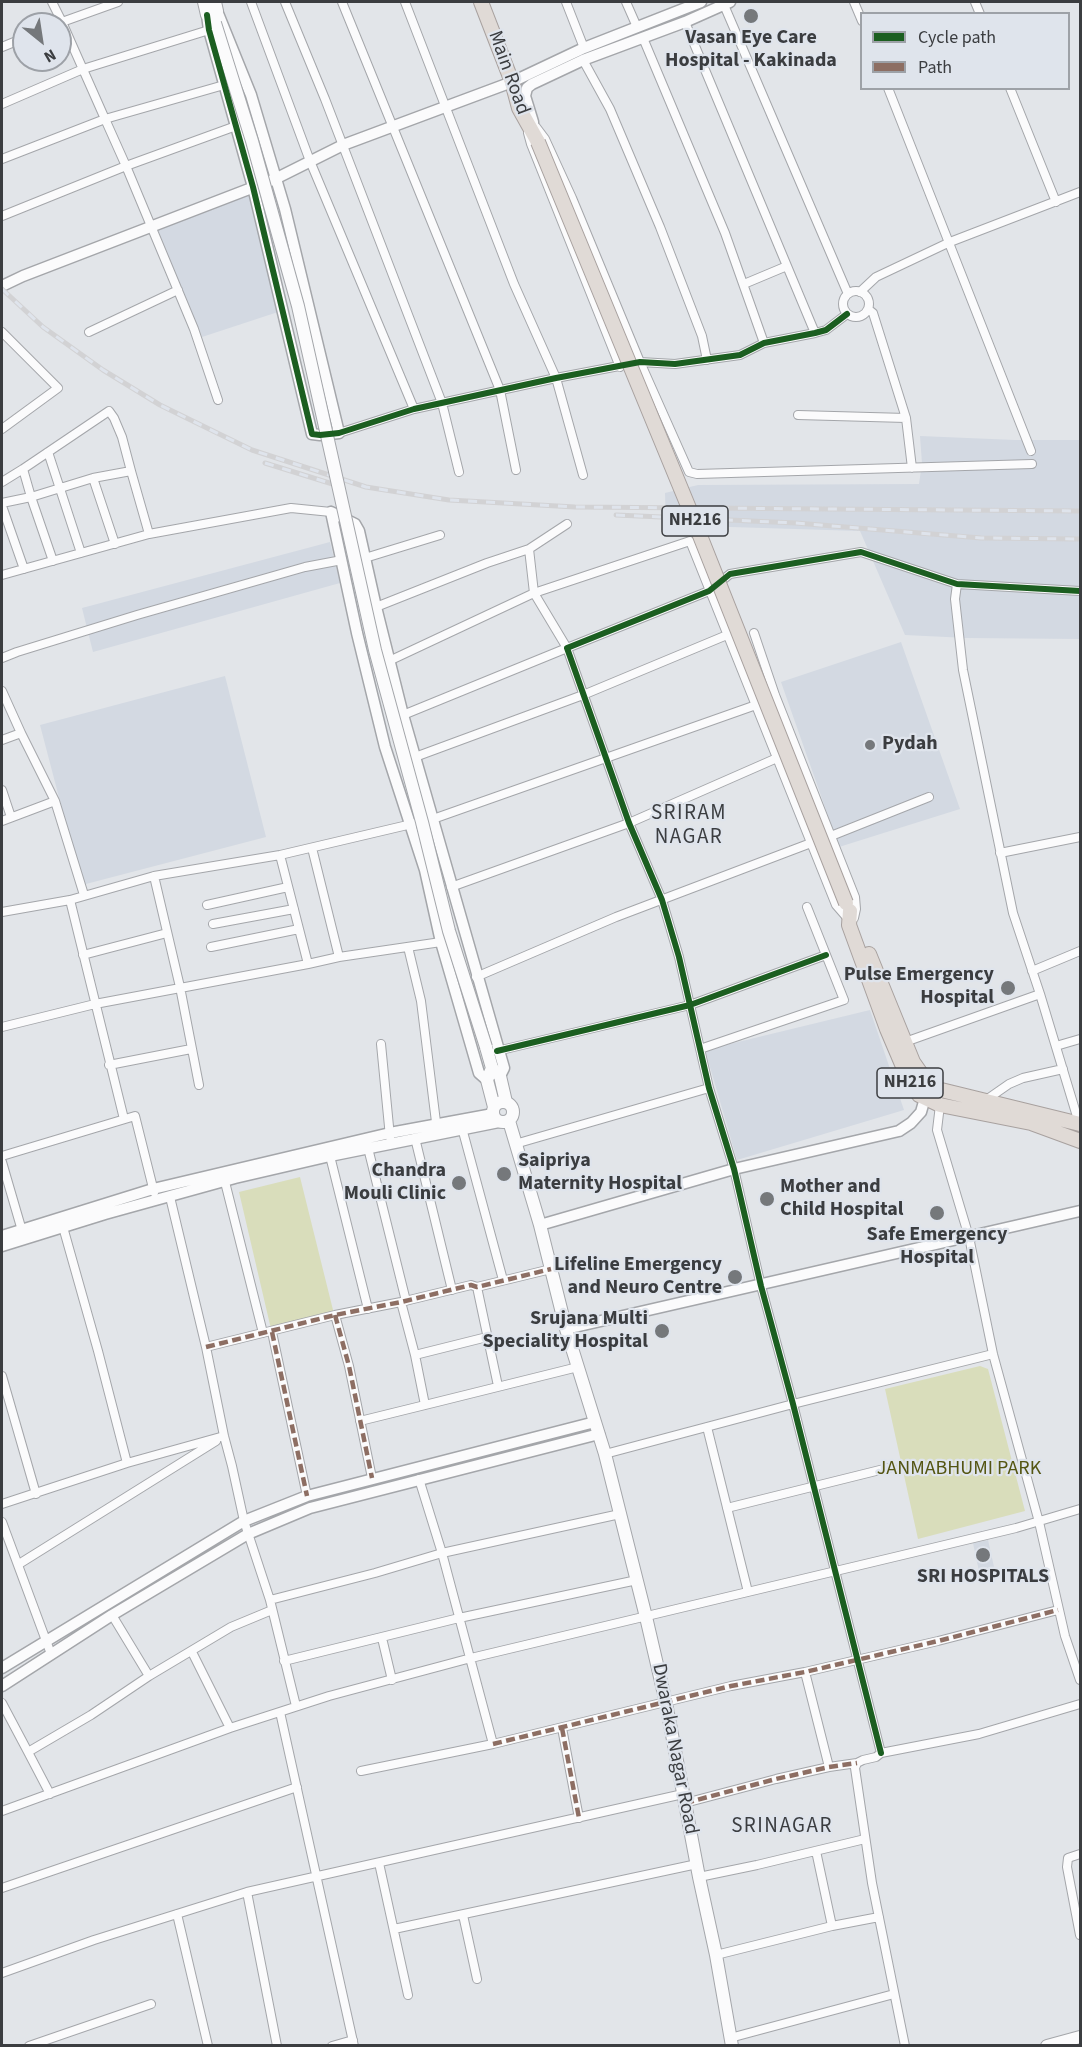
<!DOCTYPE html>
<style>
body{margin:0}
#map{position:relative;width:1082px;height:2047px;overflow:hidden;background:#e2e5e9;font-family:"Source Sans 3",sans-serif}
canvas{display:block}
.frame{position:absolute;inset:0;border:3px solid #3b3d40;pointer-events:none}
.legend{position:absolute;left:860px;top:12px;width:210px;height:78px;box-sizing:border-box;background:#dfe4ec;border:2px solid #9da1a7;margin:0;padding:8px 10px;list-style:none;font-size:18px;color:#3b3d40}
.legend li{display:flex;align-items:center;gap:12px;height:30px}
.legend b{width:30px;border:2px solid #9da1a7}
.north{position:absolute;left:12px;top:12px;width:60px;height:60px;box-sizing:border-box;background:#dfe4ec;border:2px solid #9da1a7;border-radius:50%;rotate:150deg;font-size:16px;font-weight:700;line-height:24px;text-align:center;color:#3b3d40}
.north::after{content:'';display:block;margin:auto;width:21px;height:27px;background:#75787b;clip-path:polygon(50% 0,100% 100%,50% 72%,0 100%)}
</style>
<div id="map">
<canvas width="1082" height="2047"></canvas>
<div class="frame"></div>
<ul class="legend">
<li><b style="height:8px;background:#1b5e20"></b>Cycle path</li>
<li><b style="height:8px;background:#8d6e63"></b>Path</li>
</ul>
<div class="north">N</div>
</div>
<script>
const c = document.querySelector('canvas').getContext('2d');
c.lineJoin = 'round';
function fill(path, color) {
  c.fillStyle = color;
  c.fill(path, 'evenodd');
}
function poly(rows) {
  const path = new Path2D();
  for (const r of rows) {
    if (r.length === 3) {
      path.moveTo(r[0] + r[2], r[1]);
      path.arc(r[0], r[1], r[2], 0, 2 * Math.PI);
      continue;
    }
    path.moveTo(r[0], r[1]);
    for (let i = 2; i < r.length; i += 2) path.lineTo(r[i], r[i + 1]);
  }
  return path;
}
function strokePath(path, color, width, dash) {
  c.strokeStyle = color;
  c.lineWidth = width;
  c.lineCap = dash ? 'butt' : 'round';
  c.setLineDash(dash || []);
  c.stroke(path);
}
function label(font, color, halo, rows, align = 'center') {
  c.font = font + ' "Source Sans 3",sans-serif';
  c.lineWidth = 4.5;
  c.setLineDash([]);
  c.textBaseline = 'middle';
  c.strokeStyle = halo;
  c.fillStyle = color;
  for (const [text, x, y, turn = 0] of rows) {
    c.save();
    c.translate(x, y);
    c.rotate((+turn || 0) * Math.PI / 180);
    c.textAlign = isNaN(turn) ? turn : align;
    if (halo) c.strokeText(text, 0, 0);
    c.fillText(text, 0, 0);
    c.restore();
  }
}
const built = poly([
 [251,192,278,312,202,337,157,228],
 [920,436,1015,440,1080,440,1080,639,967,638,905,635,860,531,666,525,665,493,698,485,919,484,922,463],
 [330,542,340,583,93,652,82,608],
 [901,642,960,809,839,847,781,682],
 [225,676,266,837,82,885,40,725],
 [870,1010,904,1110,737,1160,705,1050],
 [988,1540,994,1567,986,1569,986,1571,981,1572,982,1576,980,1576,973,1543]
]);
const green = poly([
 [300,1177,334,1314,271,1329,239,1192],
 [980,1366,988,1369,1025,1511,918,1539,885,1389]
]);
const minor = poly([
 [52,2,62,22,118,2],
 [251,2,310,161,414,409],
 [285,2,325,99,442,403,459,472],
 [342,2,500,390,516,470],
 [405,2,514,284,556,378,583,475],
 [566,2,584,48],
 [626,2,637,27],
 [854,2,862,21],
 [975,2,980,14],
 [724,5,848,294],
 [685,22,815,333],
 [58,24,62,22,105,119,224,85],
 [643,38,725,233,764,343],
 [2,47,24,38],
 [583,60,610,109,660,227,702,336,707,360],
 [888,88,1031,451],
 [1010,88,1056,202],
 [2,104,83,69,209,30],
 [536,127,545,139,572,198,640,362,689,472,697,474,1032,464],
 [528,133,531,144,620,367],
 [2,159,105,119,126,166,236,126],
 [2,216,126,166,194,329,218,400],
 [744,284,787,266],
 [856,304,13],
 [860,292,876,277,950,242,1080,192],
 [868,309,873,313,906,418,912,468],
 [2,332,58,388,2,429],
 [89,332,178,290],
 [798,415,906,418],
 [339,433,414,409,556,378,640,362,675,364,740,355,764,343,815,333,826,330,847,314],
 [48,452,81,553],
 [131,471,149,534],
 [93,478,115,544],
 [2,482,23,469],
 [2,503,31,497,93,478,131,471,122,437,114,418,109,411,23,469,31,497,53,561],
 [2,506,24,569],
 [365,558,440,535],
 [2,575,149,534,291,508,331,512],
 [957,584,955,599,963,670,1013,913,1040,994,1079,1123],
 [376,607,487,563,529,549,567,524],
 [754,633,775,695,855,897,856,909,854,918],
 [2,658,17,652,137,615,305,567,342,560],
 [389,661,534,593,690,541,836,905,849,920],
 [2,691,21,733],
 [403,715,567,648,534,593,529,549],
 [2,740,21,733,55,801],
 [415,757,583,695,727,635],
 [2,790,11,817],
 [2,821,55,801,84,895],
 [831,836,929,797],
 [312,848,339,957],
 [1000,853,1080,837],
 [154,876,180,987,199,1085],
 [451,887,629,823,777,758],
 [70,900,124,1119],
 [207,905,288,887],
 [2,912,70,900,154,876,280,855],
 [213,924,294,909],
 [441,942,339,957,308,964,280,855,433,819,756,705],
 [211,947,299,929],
 [408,947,421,1001,437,1130],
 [83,955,167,933],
 [826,955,690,1005,679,957,662,900,629,823,567,648,709,591,730,574,861,552,957,584,1080,591],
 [1032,971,1080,951],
 [476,977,616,917,811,843],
 [2,1027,95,1004,308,964],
 [905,1042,1040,994],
 [381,1044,390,1137],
 [1056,1046,1080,1039],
 [700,1049,844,1000,807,907],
 [497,1051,690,1005,709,1088,734,1169,761,1286,793,1404,881,1753],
 [109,1065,191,1049],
 [986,1100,1009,1084,1023,1078,1063,1069],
 [940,1105,937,1130,969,1237,993,1354,1039,1522,1065,1636,1080,1680],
 [462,1128,503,1280],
 [415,1138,452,1290],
 [515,1144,709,1088],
 [368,1148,406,1301],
 [2,1156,135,1116,154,1192],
 [330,1156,368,1309],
 [2,1162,23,1234],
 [225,1182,263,1333],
 [170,1197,206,1347,224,1436,232,1466,244,1521,270,1600,296,1706],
 [63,1227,98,1351,127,1463,224,1436],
 [477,1287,498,1386],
 [401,1302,415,1355,425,1405,578,1367],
 [335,1315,349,1366,372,1478],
 [272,1332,307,1496],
 [206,1347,335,1315,401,1302,471,1285,477,1287,551,1269],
 [415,1355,487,1337],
 [2,1376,36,1494],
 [360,1421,425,1405],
 [707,1427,748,1592],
 [605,1454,793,1404,993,1354],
 [2,1504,127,1463],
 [727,1508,892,1467],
 [2,1522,51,1654],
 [19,1564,216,1441],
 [270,1600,375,1573,442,1553,620,1514],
 [112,1615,149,1676],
 [382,1638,392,1680],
 [192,1652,230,1728,329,1696,471,1658,1016,1528,1080,1509],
 [284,1661,459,1618,637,1580],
 [805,1672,829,1767],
 [2,1703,28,1752,91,1715,149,1676,231,1627,272,1610],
 [280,1712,354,2046],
 [562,1728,579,1818],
 [493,1744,731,1686,805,1672,938,1641,1058,1610],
 [28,1752,50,1794],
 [361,1771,493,1744,442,1553,419,1479],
 [685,1803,776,1779,829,1767,857,1763],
 [2,1811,230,1728],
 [1080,1854,1068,1858,1067,1867,1080,1935],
 [379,1863,408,1995],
 [699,1877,757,1865,865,1839],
 [2,1888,297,1787],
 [247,1892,277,2046],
 [177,1914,208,2046],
 [463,1915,477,1979],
 [832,1926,879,1917],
 [394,1929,697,1864],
 [716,1955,832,1926,816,1851],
 [2,1973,94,1940,247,1892,683,1794],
 [730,2038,894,1994],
 [29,2046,151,2004],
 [332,2046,353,2040],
 [905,2046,872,1883,855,1768,857,1763,863,1760,876,1757,881,1753,979,1734,1080,1704]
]);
const tertiary = poly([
 [207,15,209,30,253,187,312,434,320,435,339,433,285,209,251,95,217,11],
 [533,129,533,122,525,96,527,88,532,84,583,60,685,22,730,2],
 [2,286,23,276,275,179,343,145,512,82,584,48,701,2],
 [331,512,355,524,359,531,376,607,403,715,504,1068,500,1076],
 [331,512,357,633,385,747,425,870,441,942,479,1073,487,1080],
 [540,1225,734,1169,899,1131,911,1123,921,1112,927,1091],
 [2,1236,153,1189,390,1133,493,1114],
 [2,1246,105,1214,235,1178,330,1156,499,1122],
 [566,1329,1080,1211],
 [2,1668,244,1521,307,1496,595,1422],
 [2,1686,112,1615,248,1534,310,1508,599,1434]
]);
const secondary = poly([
 [204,2,207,15,214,19,215,23],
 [214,19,217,11,215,2],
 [486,1047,492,1068,500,1076,506,1102],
 [492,1068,487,1080,494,1107],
 [503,1112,10],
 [509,1121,540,1225,566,1329,605,1454,646,1617,666,1703,699,1877,716,1955,732,2046],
 [1047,2046,1080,2037]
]);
const trunk = poly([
 [481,2,512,82,519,108,538,142],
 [850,911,849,925,887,1029,910,1083,919,1095,940,1105,1031,1123,1080,1141],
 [869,954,913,1062,929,1085,937,1089,1080,1124]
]);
const rail = poly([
 [2,289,43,327,103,370,160,405,252,450,366,487,449,500,575,507,1080,511],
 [265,463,339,486],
 [616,515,796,523,981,538,1080,539]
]);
const secondaryBridge = poly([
 [215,23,252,141,298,306,375,650,422,822,449,931,486,1047]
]);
const trunkBridge = poly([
 [538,142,691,513,846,903]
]);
const quiet = poly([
 [335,1315,349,1366,372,1478],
 [272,1332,307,1496],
 [206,1347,335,1315,401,1302,471,1285,477,1287,551,1269],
 [562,1728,579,1818],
 [493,1744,731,1686,805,1672,938,1641,1058,1610],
 [685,1803,776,1779,829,1767,857,1763]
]);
const cycleway = poly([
 [207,15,209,30,253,187,312,434,320,435,339,433,414,409,556,378,640,362,675,364,740,355,764,343,815,333,826,330,847,314],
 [826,955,690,1005,679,957,662,900,629,823,567,648,709,591,730,574,861,552,957,584,1080,591],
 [497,1051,690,1005,709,1088,734,1169,761,1286,793,1404,881,1753]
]);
const markers = [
 [751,16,8,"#75787b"],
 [870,745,6,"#75787b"],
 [1008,988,8,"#75787b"],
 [504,1174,8,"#75787b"],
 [459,1183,8,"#75787b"],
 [767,1199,8,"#75787b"],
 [937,1213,8,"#75787b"],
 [735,1277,8,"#75787b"],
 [662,1331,8,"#75787b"],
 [983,1555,8,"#75787b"]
];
const shields = [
 [695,521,66],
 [910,1083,66]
];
const shieldNames = [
 ["NH216",695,521],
 ["NH216",910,1083]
];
const poiNames = [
 ["Vasan Eye Care",751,39,"center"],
 ["Hospital - Kakinada",751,62,"center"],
 ["Pydah",882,745,"left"],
 ["Pulse Emergency",994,976],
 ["Hospital",994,999],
 ["Saipriya",518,1162,"left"],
 ["Maternity Hospital",518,1185,"left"],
 ["Chandra",446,1172],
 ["Mouli Clinic",446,1195],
 ["Mother and",780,1188,"left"],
 ["Child Hospital",780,1211,"left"],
 ["Safe Emergency",937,1236,"center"],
 ["Hospital",937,1259,"center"],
 ["Lifeline Emergency",722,1266],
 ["and Neuro Centre",722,1289],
 ["Srujana Multi",648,1320],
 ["Speciality Hospital",648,1343],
 ["SRI HOSPITALS",983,1578,"center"]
];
const streetNames = [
 ["Main Road",508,73,70],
 ["Dwaraka Nagar Road",674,1749,79]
];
const parkNames = [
 ["JANMABHUMI PARK",959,1470]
];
const neighbourhoodNames = [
 ["SRIRAM",689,814],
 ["NAGAR",689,838],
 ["SRINAGAR",782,1827]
];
fill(built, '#d3d9e2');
fill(green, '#d9ddbb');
strokePath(minor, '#a4a6aa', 10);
strokePath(tertiary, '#a4a6aa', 13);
strokePath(secondary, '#a4a6aa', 14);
strokePath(trunk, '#a8a19f', 16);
strokePath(minor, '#fbfbfc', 8);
strokePath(tertiary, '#fbfbfc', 10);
strokePath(secondary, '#fbfbfc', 12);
strokePath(trunk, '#e0dad6', 14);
strokePath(rail, '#d2d2d4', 5);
strokePath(rail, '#dfe4ec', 3, [9]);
strokePath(secondaryBridge, '#a4a6aa', 14, []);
strokePath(trunkBridge, '#a8a19f', 16, []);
strokePath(secondaryBridge, '#fbfbfc', 12);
strokePath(trunkBridge, '#e0dad6', 14);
strokePath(quiet, '#8d6e63', 4.5, [9, 4.5]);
strokePath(cycleway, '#1b5e20', 6);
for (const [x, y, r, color] of markers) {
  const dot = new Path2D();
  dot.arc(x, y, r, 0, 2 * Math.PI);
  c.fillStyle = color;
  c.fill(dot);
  strokePath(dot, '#dfe4ec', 2);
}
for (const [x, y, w] of shields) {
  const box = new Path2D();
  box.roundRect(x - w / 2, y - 15, w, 30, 4.5);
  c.fillStyle = '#dfe4ec';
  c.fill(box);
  strokePath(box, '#3b3d40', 1.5);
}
label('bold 18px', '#3b3d40', null, shieldNames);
label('bold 20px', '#3b3d40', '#dfe4ec', poiNames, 'right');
label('20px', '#3b3d40', '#dfe4ec', streetNames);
label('20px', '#545512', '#dfe4ec', parkNames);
c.letterSpacing = '1.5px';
label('21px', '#3b3d40', '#dfe4ec', neighbourhoodNames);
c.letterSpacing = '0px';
</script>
